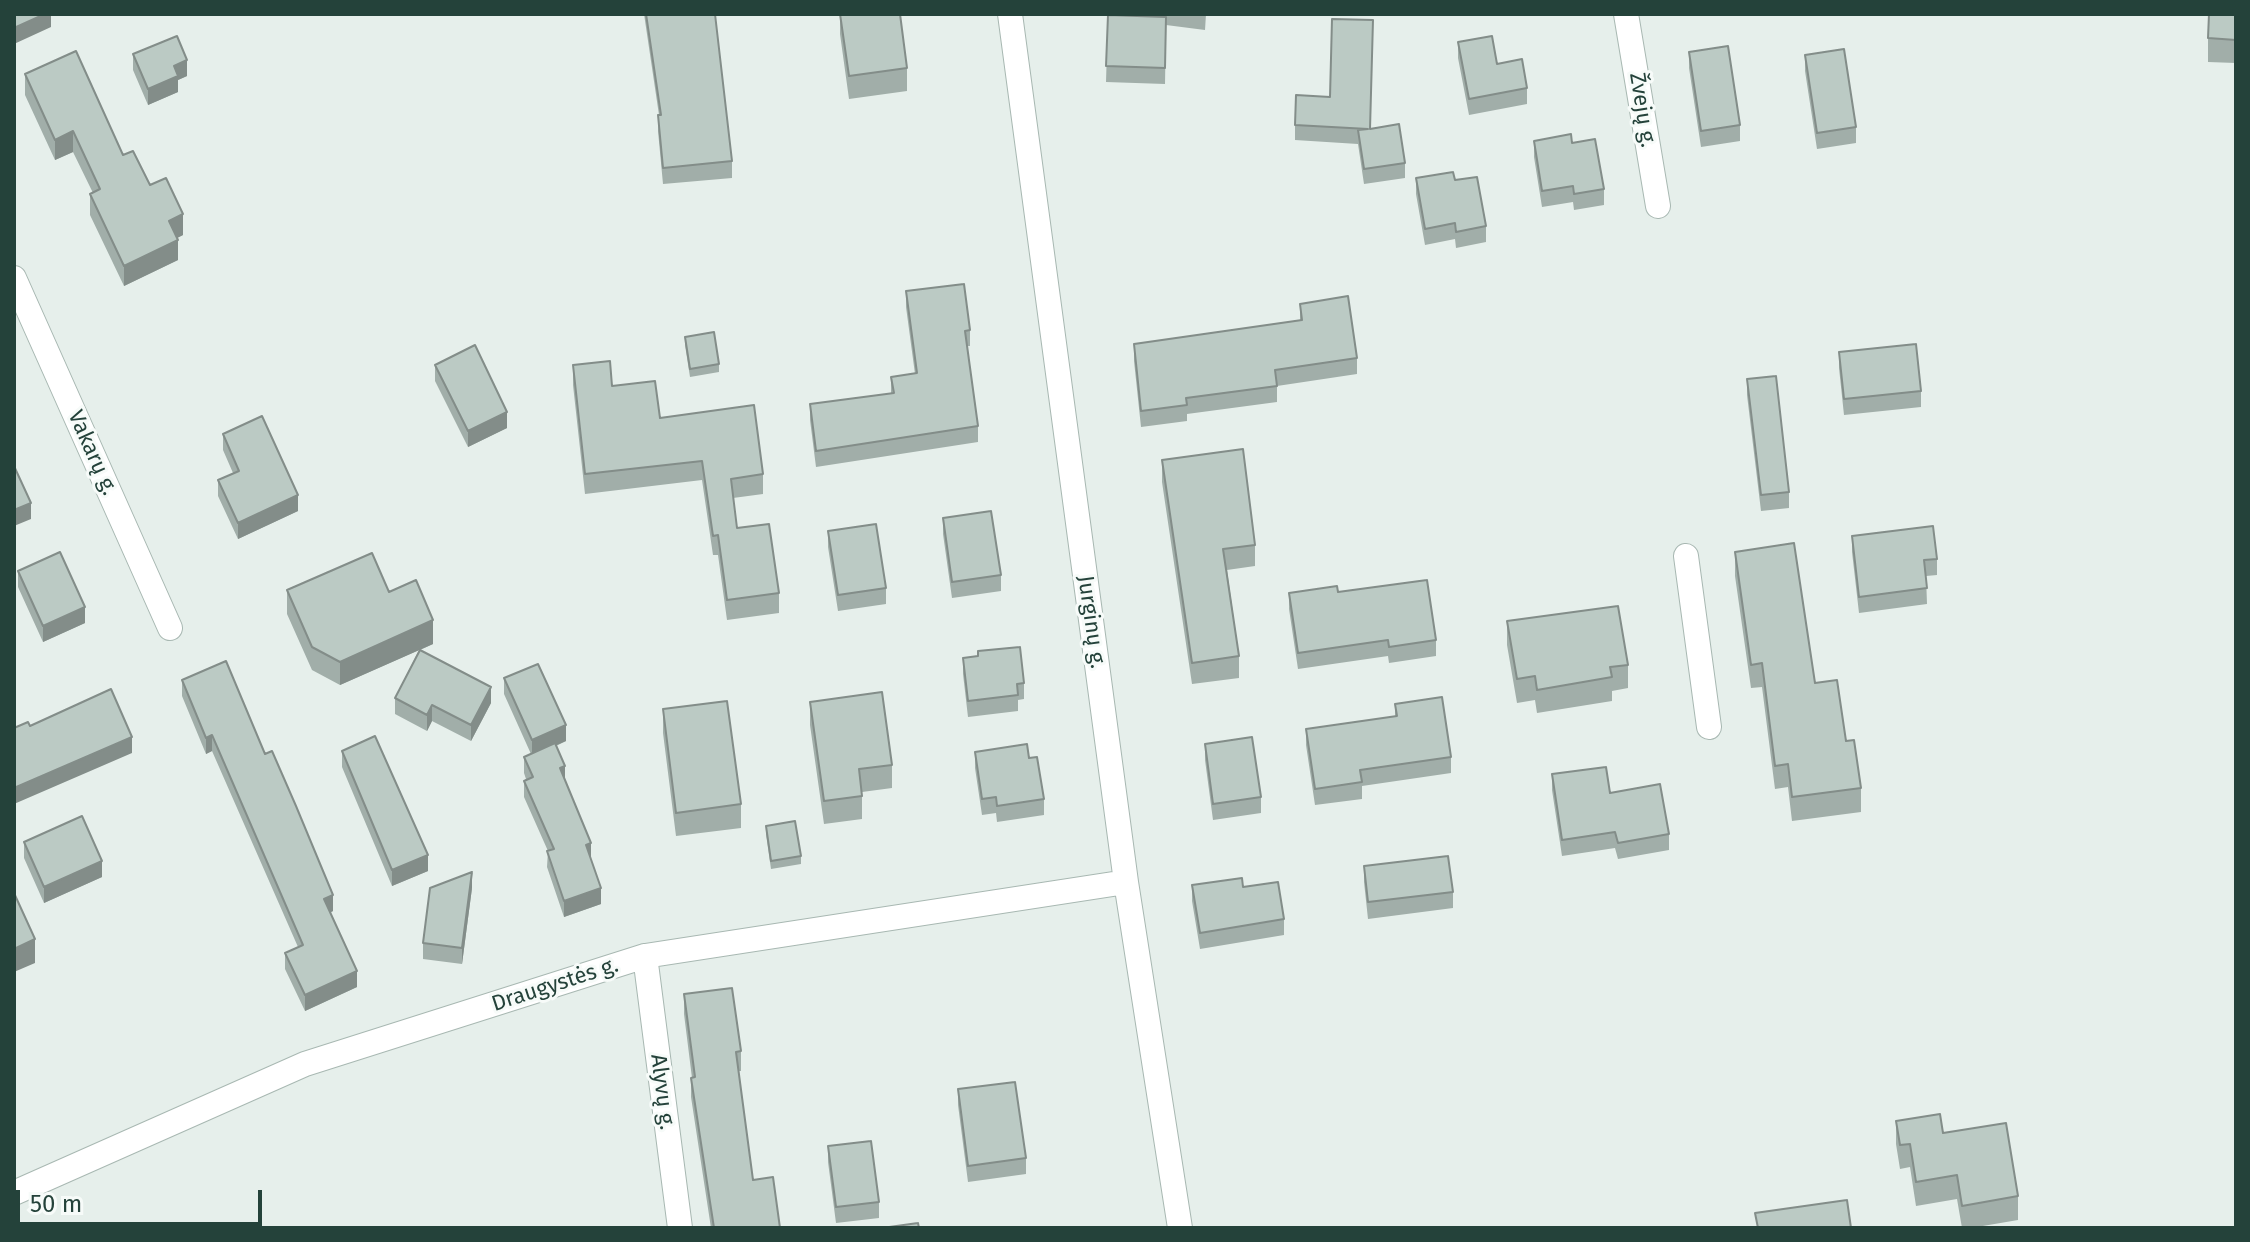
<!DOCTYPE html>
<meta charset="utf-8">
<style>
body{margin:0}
#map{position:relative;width:2250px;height:1242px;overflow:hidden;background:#e6efeb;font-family:"Fira Sans",sans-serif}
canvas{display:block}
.frame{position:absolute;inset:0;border:16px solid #24423a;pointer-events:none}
.scale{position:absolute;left:16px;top:1190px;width:246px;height:36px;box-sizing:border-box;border:4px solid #24423a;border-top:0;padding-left:10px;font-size:24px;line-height:28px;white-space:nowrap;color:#24423a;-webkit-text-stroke:6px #f7fbf9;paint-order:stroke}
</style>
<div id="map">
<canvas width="2250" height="1242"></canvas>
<div class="frame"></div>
<div class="scale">50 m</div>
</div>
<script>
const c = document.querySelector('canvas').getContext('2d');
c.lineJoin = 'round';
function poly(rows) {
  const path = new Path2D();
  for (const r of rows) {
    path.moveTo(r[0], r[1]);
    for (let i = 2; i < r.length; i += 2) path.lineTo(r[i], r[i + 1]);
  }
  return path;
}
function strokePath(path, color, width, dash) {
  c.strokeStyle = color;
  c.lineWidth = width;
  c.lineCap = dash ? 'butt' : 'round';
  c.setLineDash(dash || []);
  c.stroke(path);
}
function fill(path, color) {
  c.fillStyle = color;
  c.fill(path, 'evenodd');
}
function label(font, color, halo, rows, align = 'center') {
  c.font = font + ' "Fira Sans",sans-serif';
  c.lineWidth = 6;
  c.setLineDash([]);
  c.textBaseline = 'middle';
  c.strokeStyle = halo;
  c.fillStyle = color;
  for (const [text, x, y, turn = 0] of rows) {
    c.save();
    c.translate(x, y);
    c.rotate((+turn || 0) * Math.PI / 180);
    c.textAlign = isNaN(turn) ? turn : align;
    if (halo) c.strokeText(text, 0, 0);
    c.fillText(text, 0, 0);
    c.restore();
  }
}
const minor = poly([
 [1010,14,1126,882,1180,1228],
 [1626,14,1658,206],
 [14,278,170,628],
 [1686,556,1709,727],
 [645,956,680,1228],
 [14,1193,305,1064,645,956,1126,882]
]);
const wall = poly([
 [644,14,715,14,732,161,732,178,663,184,658,131,659,115],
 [840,14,907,68,907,91,849,99,840,34],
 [1147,14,1206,14,1205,30,1166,25,1165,84,1106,82,1108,15,1147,17],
 [2236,14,2236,63,2208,62,2208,38],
 [1458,42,1497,64,1527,88,1527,104,1469,115,1458,58],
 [1689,52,1740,125,1740,141,1701,147,1689,68],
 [133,54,187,76,178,80,178,92,148,105,133,70],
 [1805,55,1856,127,1856,143,1817,149,1805,71],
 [25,74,123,155,150,185,183,235,177,238,178,260,124,286,90,215,90,194,93,193,73,152,55,160,25,95],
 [1295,125,1371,128,1405,163,1405,178,1364,184,1358,144,1295,140],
 [1534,141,1572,143,1604,189,1604,205,1574,210,1573,202,1542,207,1534,157],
 [1416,178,1455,180,1486,226,1486,242,1456,248,1455,239,1425,245,1416,194],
 [906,291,970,330,970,346,967,346,978,426,978,442,816,467,810,420,810,404,891,394,891,377,915,374,906,307],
 [1300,304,1357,358,1357,374,1277,386,1277,402,1187,414,1187,421,1141,427,1134,361,1134,344,1300,320],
 [685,337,719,364,719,372,690,377,685,345],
 [1839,352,1921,391,1921,407,1844,415,1839,368],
 [435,365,507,428,468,447,435,381],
 [573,365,612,386,660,418,763,474,763,494,733,498,737,528,779,593,779,613,727,620,718,555,713,555,702,480,585,494,573,385],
 [1747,379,1789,492,1789,508,1761,511,1747,395],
 [223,434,298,511,238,539,218,496,218,480,233,473,223,450],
 [1162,460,1255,545,1255,566,1227,570,1239,656,1239,678,1192,684,1162,482],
 [943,518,1001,575,1001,591,952,598,943,534],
 [828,531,886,588,886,604,838,611,828,547],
 [1852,536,1937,559,1937,575,1926,576,1927,604,1859,613,1852,552],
 [1735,552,1815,683,1846,741,1861,788,1861,812,1792,821,1788,787,1775,789,1762,687,1751,688,1735,576],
 [18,571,85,623,43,642,18,587],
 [287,590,389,592,433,644,420,650,491,703,471,741,432,721,427,731,395,714,395,698,419,650,340,685,312,670,287,614],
 [1338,592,1436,640,1436,656,1389,663,1388,656,1298,669,1289,609,1289,593],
 [1507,621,1628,665,1628,688,1612,691,1612,701,1537,713,1535,700,1517,703,1507,645],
 [963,658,1024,683,1024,699,1018,700,1018,711,968,717,963,674],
 [504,678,566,741,556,746,565,780,591,859,601,904,564,917,547,867,548,851,524,797,524,781,526,779,524,773,524,757,531,754,504,694],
 [182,680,265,754,333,911,330,913,357,987,305,1011,285,969,285,953,298,947,212,751,206,754,182,696],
 [810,702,892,765,892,788,862,792,862,819,824,824,810,725],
 [1395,704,1451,757,1451,773,1362,786,1362,799,1315,805,1306,745,1306,729,1395,717],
 [663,709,741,804,741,828,676,836,663,733],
 [1205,744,1261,797,1261,813,1213,820,1205,760],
 [342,751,428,871,392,886,342,767],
 [975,752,1029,758,1044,799,1044,815,997,822,996,813,982,815,975,768],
 [1552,774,1610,793,1669,834,1669,850,1618,859,1615,848,1562,856,1552,790],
 [766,826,801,856,801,864,771,869,766,834],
 [24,842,102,877,44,903,24,858],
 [1364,866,1453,892,1453,908,1368,919,1364,882],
 [1192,885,1243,887,1284,919,1284,935,1200,949,1192,901],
 [472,888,462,964,423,959,423,943],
 [684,994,741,1051,741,1071,738,1071,753,1180,780,1228,711,1228,691,1097,691,1078,692,1078,684,1014],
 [958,1089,1026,1158,1026,1174,968,1182,958,1105],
 [1896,1121,1943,1133,2018,1196,2018,1220,1971,1228,1962,1228,1957,1199,1916,1206,1910,1167,1900,1169,1896,1144],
 [828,1146,879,1202,879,1218,836,1223,828,1162]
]);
const shadedWall = poly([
 [45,14,51,14,51,27,14,44,14,28],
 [187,60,187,76,178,80,178,92,148,105,148,89,174,66],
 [73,131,73,152,55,160,55,140],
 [183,214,183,235,169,242,169,221],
 [178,240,178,260,124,286,124,266],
 [507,412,507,428,468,447,468,431],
 [298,495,298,511,238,539,238,523],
 [31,503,31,519,14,526,14,510],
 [85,607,85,623,43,642,43,626],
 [433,620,433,644,340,685,340,662],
 [491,687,491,703,471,741,471,725],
 [432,705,432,721,427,731,427,715],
 [566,725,566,741,532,756,532,740],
 [212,735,212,751,206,754,206,738],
 [132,737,132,753,14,804,14,788],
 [565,766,565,782,560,768],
 [591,843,591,859,586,845],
 [428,855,428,871,392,886,392,870],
 [102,861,102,877,44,903,44,887],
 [472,872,472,888,462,964,462,948],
 [601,888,601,904,564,917,564,901],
 [333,895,333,911,324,915,324,899],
 [35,939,35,963,14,972,14,949],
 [357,971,357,987,305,1011,305,995]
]);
const building = poly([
 [14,14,45,14,14,28,14,14],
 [646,14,715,14,732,161,663,168,658,115,661,115,646,14],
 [840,14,900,14,907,68,849,76,840,14],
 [2209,14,2236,14,2236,40,2208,38,2209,14],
 [1108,15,1166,17,1165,68,1106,66,1108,15],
 [1332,19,1373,20,1370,129,1399,124,1405,163,1364,169,1358,130,1368,129,1295,125,1296,95,1330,97,1332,19],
 [177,36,187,60,174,66,178,76,148,89,133,54,177,36],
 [1492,36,1497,64,1522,59,1527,88,1469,99,1458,42,1492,36],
 [1728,46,1740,125,1701,131,1689,52,1728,46],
 [1844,49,1856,127,1817,133,1805,55,1844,49],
 [76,51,123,155,133,151,150,185,166,178,183,214,169,221,178,240,124,266,90,194,100,189,73,131,55,140,25,74,76,51],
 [1571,134,1572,143,1595,139,1604,189,1574,194,1573,186,1542,191,1534,141,1571,134],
 [1453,172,1455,180,1477,177,1486,226,1456,232,1455,223,1425,229,1416,178,1453,172],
 [964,284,970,330,965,331,978,426,816,451,810,404,894,393,891,377,917,373,906,291,964,284],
 [1348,296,1357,358,1275,370,1277,386,1186,398,1187,405,1141,411,1134,344,1302,320,1300,304,1348,296],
 [714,332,719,364,690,369,685,337,714,332],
 [1916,344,1921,391,1844,399,1839,352,1916,344],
 [475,345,507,412,468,431,435,365,475,345],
 [610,361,612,386,655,381,660,418,754,405,763,474,731,479,737,528,769,524,779,593,727,600,718,535,713,536,702,461,585,474,573,365,610,361],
 [1776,376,1789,492,1761,495,1747,379,1776,376],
 [262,416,298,495,238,523,218,480,239,471,223,434,262,416],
 [1243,449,1255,545,1223,549,1239,656,1192,663,1162,460,1243,449],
 [14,466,31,503,14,510,14,466],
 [991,511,1001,575,952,582,943,518,991,511],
 [876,524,886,588,838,595,828,531,876,524],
 [1933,526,1937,559,1924,560,1927,588,1859,597,1852,536,1933,526],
 [1794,543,1815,683,1837,680,1846,741,1854,740,1861,788,1792,797,1788,764,1775,766,1762,663,1751,665,1735,552,1794,543],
 [60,552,85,607,43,626,18,571,60,552],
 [372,553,389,592,416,580,433,620,340,662,312,647,287,590,372,553],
 [1427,580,1436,640,1389,647,1388,640,1298,653,1289,593,1337,586,1338,592,1427,580],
 [1618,606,1628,665,1610,667,1612,677,1537,690,1535,676,1517,679,1507,621,1618,606],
 [1020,647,1024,683,1017,684,1018,695,968,701,963,658,978,656,978,651,1020,647],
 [420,650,491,687,471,725,432,705,427,715,395,698,420,650],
 [226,661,265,754,272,751,296,806,333,895,324,899,357,971,305,995,285,953,303,945,212,735,206,738,182,680,226,661],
 [538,664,566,725,532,740,504,678,538,664],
 [111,689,132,737,14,788,14,728,28,722,30,726,111,689],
 [882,692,892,765,859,769,862,796,824,801,810,702,882,692],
 [1442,697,1451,757,1360,770,1362,782,1315,789,1306,729,1397,716,1395,704,1442,697],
 [727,701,741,804,676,813,663,709,727,701],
 [375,736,428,855,392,870,342,751,375,736],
 [1252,737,1261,797,1213,804,1205,744,1252,737],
 [555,743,565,766,560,768,591,843,586,845,601,888,564,901,547,851,554,849,524,781,533,777,524,757,555,743],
 [1027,744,1029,758,1037,757,1044,799,997,806,996,797,982,799,975,752,1027,744],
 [1606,767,1610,793,1660,784,1669,834,1618,843,1615,832,1562,840,1552,774,1606,767],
 [82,816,102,861,44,887,24,842,82,816],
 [795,821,801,856,771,861,766,826,795,821],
 [1448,856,1453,892,1368,902,1364,866,1448,856],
 [472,872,462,948,423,943,430,888,472,872],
 [1242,878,1243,887,1278,882,1284,919,1200,933,1192,885,1242,878],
 [14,893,35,939,14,949,14,893],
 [732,988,741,1051,736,1052,753,1180,773,1177,780,1228,714,1228,691,1078,695,1077,684,994,732,988],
 [1015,1082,1026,1158,968,1166,958,1089,1015,1082],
 [1940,1114,1943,1133,2006,1123,2018,1196,1962,1206,1957,1175,1916,1182,1910,1144,1900,1145,1896,1121,1940,1114],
 [871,1141,879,1202,836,1207,828,1146,871,1141],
 [1847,1200,1851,1228,1758,1228,1755,1213,1847,1200],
 [918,1223,919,1228,882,1228,918,1223]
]);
const streetNames = [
 ["Žvejų g.",1642,110,81],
 ["Vakarų g.",92,453,66],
 ["Jurginų g.",1091,622,82],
 ["Draugystės g.",555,985,-18],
 ["Alyvų g.",662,1092,83]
];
strokePath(minor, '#a8b8b2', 26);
strokePath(minor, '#fff', 24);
fill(wall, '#a1aea9');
fill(shadedWall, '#838d89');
fill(building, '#bbcac4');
strokePath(building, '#838d89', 2);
label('22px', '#24423a', '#f7fbf9', streetNames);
</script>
